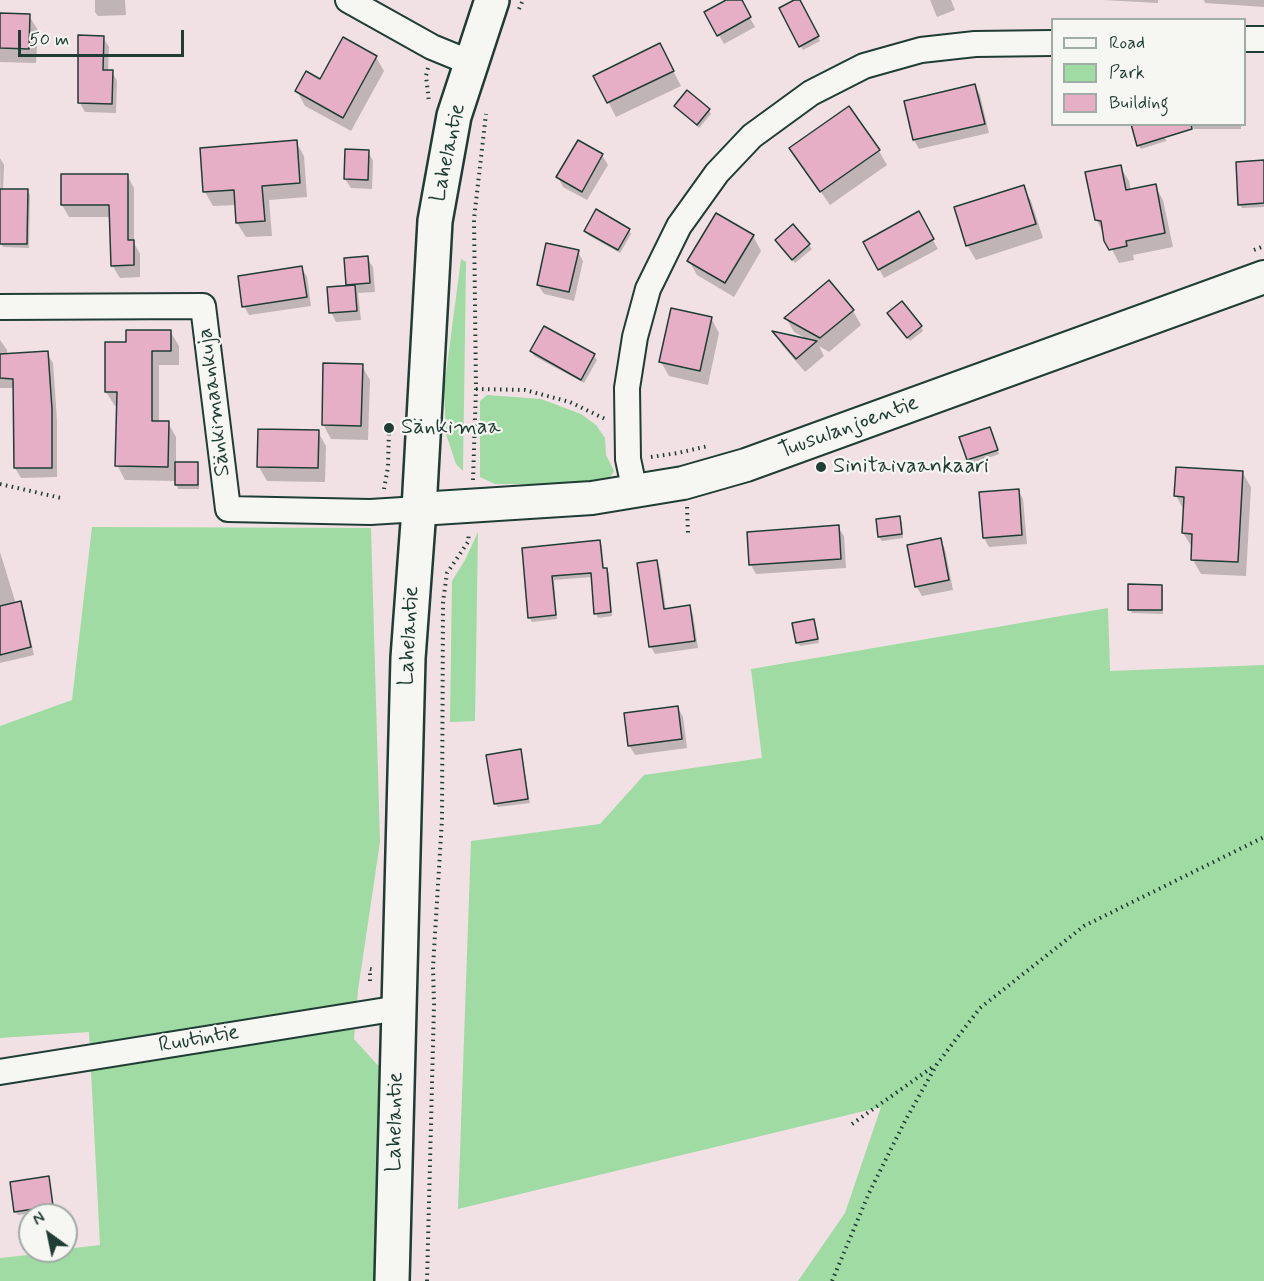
<!DOCTYPE html>
<meta charset="utf-8">
<style>
body{margin:0}
#map{position:relative;width:1264px;height:1281px;overflow:hidden;background:#f1e1e4;font-family:Mynerve,sans-serif}
canvas{display:block}
.legend{position:absolute;left:1051px;top:18px;width:195px;height:108px;box-sizing:border-box;background:#f6f6f2;border:2px solid #a0aca6;margin:0;padding:8px 10px;list-style:none;font-size:18px;color:#1f3d34}
.legend li{display:flex;align-items:center;gap:12px;height:30px}
.legend b{width:30px;border:2px solid #a0aca6}
.north{position:absolute;left:18px;top:1203px;width:60px;height:60px;box-sizing:border-box;background:#f6f6f2;border:2px solid #a0aca6;border-radius:50%;rotate:327deg;font-size:16px;font-weight:700;line-height:24px;text-align:center;color:#1f3d34}
.north::after{content:'';display:block;margin:auto;width:21px;height:27px;background:#1f3d34;clip-path:polygon(50% 0,100% 100%,50% 72%,0 100%)}
.scale{position:absolute;left:18px;top:30px;width:166px;height:27px;box-sizing:border-box;border:3px solid #1f3d34;border-top:0;padding-left:8px;font-size:18px;line-height:21px;white-space:nowrap;color:#1f3d34;-webkit-text-stroke:4px #f6f6f2;paint-order:stroke}
</style>
<div id="map">
<canvas width="1264" height="1281"></canvas>
<ul class="legend">
<li><b style="height:8px;background:#f6f6f2"></b>Road</li>
<li><b style="height:16px;background:#9fdba2"></b>Park</li>
<li><b style="height:16px;background:#e6afc5"></b>Building</li>
</ul>
<div class="north">N</div>
<div class="scale">50 m</div>
</div>
<script>
const c = document.querySelector('canvas').getContext('2d');
c.lineJoin = 'round';
function fill(path, color) {
  c.fillStyle = color;
  c.fill(path, 'evenodd');
}
function poly(rows) {
  const path = new Path2D();
  for (const r of rows) {
    path.moveTo(r[0], r[1]);
    for (let i = 2; i < r.length; i += 2) path.lineTo(r[i], r[i + 1]);
  }
  return path;
}
function strokePath(path, color, width, dash) {
  c.strokeStyle = color;
  c.lineWidth = width;
  c.lineCap = dash ? 'butt' : 'round';
  c.setLineDash(dash || []);
  c.stroke(path);
}
function label(font, color, halo, rows, align = 'center') {
  c.font = font + ' Mynerve,sans-serif';
  c.lineWidth = 4.5;
  c.setLineDash([]);
  c.textBaseline = 'middle';
  c.strokeStyle = halo;
  c.fillStyle = color;
  for (const [text, x, y, turn = 0] of rows) {
    c.save();
    c.translate(x, y);
    c.rotate((+turn || 0) * Math.PI / 180);
    c.textAlign = isNaN(turn) ? turn : align;
    if (halo) c.strokeText(text, 0, 0);
    c.fillText(text, 0, 0);
    c.restore();
  }
}
const green = poly([
 [461,259,466,262,463,471,456,464,446,434,444,389],
 [487,395,541,399,581,414,596,425,605,438,606,455,614,471,611,476,600,484,495,484,480,477,480,401],
 [92,527,371,528,380,842,358,990,354,1039,383,1071,375,1281,0,1281,0,1258,66,1251,66,1249,100,1245,89,1032,0,1038,0,726,72,700],
 [478,532,475,721,450,722,452,581,465,560],
 [1108,608,1110,671,1264,665,1264,1281,798,1281,845,1213,881,1107,458,1209,471,841,600,824,644,775,762,758,751,669]
]);
const shadow = poly([
 [95,0,125,0,126,15,98,16,95,12],
 [729,0,740,0,755,27,724,44,706,13],
 [930,0,951,0,955,10,937,17],
 [1103,0,1158,0,1158,3],
 [1204,0,1264,0,1264,7,1205,3],
 [0,14,29,16,38,30,36,63,0,62],
 [810,22,820,41,803,50,791,29],
 [103,37,109,47,108,71,112,72,117,81,116,113,85,112,80,103],
 [376,57,384,71,351,131,305,106,297,91],
 [667,59,681,86,616,117,595,76],
 [975,86,980,95,989,133,919,149,914,140,905,102],
 [676,106,709,110,711,114,699,128],
 [1068,124,1119,124,1119,125,1068,125],
 [1162,124,1166,141,1141,149,1138,145],
 [1191,124,1241,124,1241,129,1194,129],
 [296,142,304,156,307,197,269,200,272,236,246,237,237,223,236,205,213,206,205,192,202,149],
 [579,142,602,155,608,165,587,200,563,187,558,177],
 [368,151,373,161,372,189,351,188,345,179],
 [879,151,887,165,830,205,800,162],
 [0,158,4,165,3,191,27,191,30,195,29,248,3,247,1,243],
 [1264,161,1264,207,1242,208,1240,204],
 [1120,167,1129,181,1131,191,1155,186,1163,200,1173,247,1133,255,1134,260,1119,263,1096,219],
 [127,175,134,188,134,243,140,254,140,277,120,278,112,265,111,217,69,217,62,205],
 [1023,187,1031,201,1043,238,976,260,967,245],
 [918,213,938,249,884,278,865,243],
 [793,226,812,249,795,263,779,245],
 [629,230,631,234,620,253,588,235,586,231],
 [753,236,761,251,734,297,697,275,689,261],
 [578,252,583,261,574,301,544,294,538,285],
 [367,258,373,267,375,292,358,293,361,320,336,322,331,312,349,287,348,284],
 [301,267,307,277,311,306,249,315,244,306],
 [829,282,853,311,861,325,829,352,819,346,824,356,805,372,782,345,775,333,807,339,794,332,786,318],
 [891,317,921,327,923,331,910,341],
 [711,318,719,333,708,385,669,376,661,362],
 [545,328,594,356,597,360,584,383,534,356,532,351],
 [170,331,179,346,179,365,159,365,159,423,168,423,176,437,176,464,197,464,199,468,199,489,178,489,176,481,125,480,117,465,118,406,115,406,106,392,128,344],
 [0,340,7,350,7,355,47,353,53,363,57,420,57,477,21,478,15,468,15,388,0,388],
 [362,366,370,380,368,440,331,439,323,424],
 [318,432,326,446,325,482,267,481,259,467],
 [992,433,999,454,971,464,961,438],
 [1242,472,1251,487,1246,576,1201,574,1193,560,1192,547,1183,533,1184,510,1176,496],
 [1018,490,1023,499,1027,544,989,547,984,538],
 [899,518,902,522,903,538,882,541,879,537],
 [838,527,844,536,846,568,756,574,751,565,749,533],
 [940,540,945,549,953,590,922,596,916,586],
 [600,542,602,546,604,570,606,569,609,573,612,616,598,618,596,613,592,577,554,580,557,619,532,622,530,618,523,549],
 [0,552,16,604,20,603,24,610,34,655,0,663],
 [656,562,660,569,666,610,689,607,693,614,698,648,655,654,651,647,639,564],
 [1161,586,1163,590,1163,614,1132,613,1130,609],
 [814,621,819,643,800,646,797,642],
 [678,708,683,717,687,748,635,755,629,745],
 [520,751,522,755,530,803,498,807,495,803],
 [48,1178,50,1182,54,1210,18,1215,15,1211]
]);
const building = poly([
 [726,0,742,0,751,17,717,36,704,12,726,0],
 [794,0,800,0,819,36,799,47,779,8,794,0],
 [0,13,30,14,29,49,0,48,0,13],
 [78,35,104,36,103,70,113,70,112,104,78,103,78,35],
 [343,37,377,56,343,118,295,91,306,71,320,79,343,37],
 [660,43,674,71,607,103,593,76,660,43],
 [975,84,985,124,913,140,904,101,975,84],
 [687,90,710,109,697,125,674,106,687,90],
 [849,106,880,150,820,192,789,148,849,106],
 [1131,124,1191,124,1192,129,1137,146,1131,124],
 [297,140,300,183,262,186,265,221,236,223,234,190,203,192,200,148,297,140],
 [578,140,603,154,582,192,556,177,578,140],
 [345,149,369,150,368,180,344,179,345,149],
 [1264,160,1264,203,1238,205,1236,162,1264,160],
 [1121,165,1126,190,1156,184,1165,233,1126,241,1127,246,1109,250,1104,241,1101,221,1095,220,1085,172,1121,165],
 [61,174,128,174,128,240,134,240,134,265,111,266,109,205,61,205,61,174],
 [1024,185,1036,224,966,246,954,207,1024,185],
 [0,189,28,189,27,244,0,244,0,189],
 [596,209,630,229,618,250,584,231,596,209],
 [919,211,934,239,878,270,863,242,919,211],
 [716,213,754,235,725,283,687,261,716,213],
 [793,224,810,244,792,260,775,240,793,224],
 [546,243,579,250,569,292,537,285,546,243],
 [368,256,370,283,346,285,344,258,368,256],
 [302,266,307,297,242,307,238,276,302,266],
 [829,280,854,310,820,338,784,318,829,280],
 [355,285,357,311,329,313,327,287,355,285],
 [902,301,922,326,907,338,887,313,902,301],
 [671,308,712,317,700,371,659,362,671,308],
 [544,326,595,354,581,380,530,351,544,326],
 [126,330,171,330,171,351,152,351,152,421,169,421,168,467,115,466,117,392,105,392,105,342,126,342,126,330],
 [772,331,817,341,796,359,772,331],
 [48,351,52,409,52,468,14,468,13,379,0,378,0,354,48,351],
 [323,363,363,364,361,426,322,425,323,363],
 [990,427,998,450,967,460,959,437,990,427],
 [258,429,319,430,318,468,257,467,258,429],
 [175,462,198,462,198,485,175,485,175,462],
 [1176,467,1243,471,1238,562,1191,560,1192,534,1182,533,1184,497,1174,496,1176,467],
 [1019,489,1022,535,983,538,979,492,1019,489],
 [900,516,902,534,878,537,876,519,900,516],
 [839,525,841,559,749,565,747,532,839,525],
 [941,538,949,580,915,587,907,545,941,538],
 [600,540,603,568,607,568,611,612,594,614,591,573,552,576,556,615,528,618,522,548,600,540],
 [657,560,664,609,690,605,695,641,649,647,637,563,657,560],
 [1128,584,1162,585,1162,610,1128,610,1128,584],
 [21,601,31,647,0,655,0,606,21,601],
 [814,619,818,639,796,643,792,623,814,619],
 [678,706,682,739,628,746,624,713,678,706],
 [521,749,528,799,494,804,486,755,521,749],
 [49,1176,53,1206,14,1212,10,1182,49,1176]
]);
const path = poly([
 [519,9,523,0],
 [428,68,426,76,429,102],
 [1254,250,1264,246],
 [476,389,525,390,570,402,605,419],
 [651,457,678,453,708,446],
 [473,480,476,389,474,219,486,114],
 [0,484,61,498],
 [384,489,388,467,389,428],
 [687,507,688,533],
 [370,981,370,969,375,970],
 [852,1124,934,1066],
 [427,1281,434,1005,433,967,442,819,443,602,447,573,468,542,469,533],
 [832,1281,869,1193,905,1121,937,1064,980,1008,1084,926,1264,837]
]);
const minor = poly([
 [348,0,432,47,471,63],
 [1244,39,1264,39],
 [0,307,203,306,228,509,370,512,419,509],
 [635,492,628,459,627,388,635,337,648,289,679,226,717,173,752,136,811,93,864,66,921,50,975,44,1052,43],
 [0,1072,399,1008]
]);
const tertiary = poly([
 [419,509,592,498,683,483,746,465,1264,277]
]);
const secondary = poly([
 [392,1281,408,658,419,509,435,221,454,116,492,0]
]);
const markers = [
 [389,428,6,"#1f3d34"],
 [821,467,6,"#1f3d34"]
];
const streetNames = [
 ["Lahelantie",449,153,-78],
 ["Sänkimaankuja",215,402,-97],
 ["Tuusulanjoentie",849,428,-20],
 ["Lahelantie",410,636,-87],
 ["Ruutintie",199,1040,-10],
 ["Lahelantie",396,1122,-89]
];
const poiNames = [
 ["Sänkimaa",401,428],
 ["Sinitaivaankaari",833,467]
];
fill(green, '#9fdba2');
fill(shadow, '#0003');
fill(building, '#e6afc5');
strokePath(building, '#1f3d34', 1.5);
strokePath(minor, '#1f3d34', 28);
strokePath(tertiary, '#1f3d34', 36);
strokePath(secondary, '#1f3d34', 38);
strokePath(path, '#1f3d34', 4, [1.5, 4.5]);
strokePath(minor, '#f6f6f2', 24);
strokePath(tertiary, '#f6f6f2', 32);
strokePath(secondary, '#f6f6f2', 33);
for (const [x, y, r, color] of markers) {
  const dot = new Path2D();
  dot.arc(x, y, r, 0, 2 * Math.PI);
  c.fillStyle = color;
  c.fill(dot);
  strokePath(dot, '#f6f6f2', 2);
}
label('22px', '#1f3d34', '#f6f6f2', streetNames);
label('22px', '#1f3d34', '#f6f6f2', poiNames, 'left');
</script>
